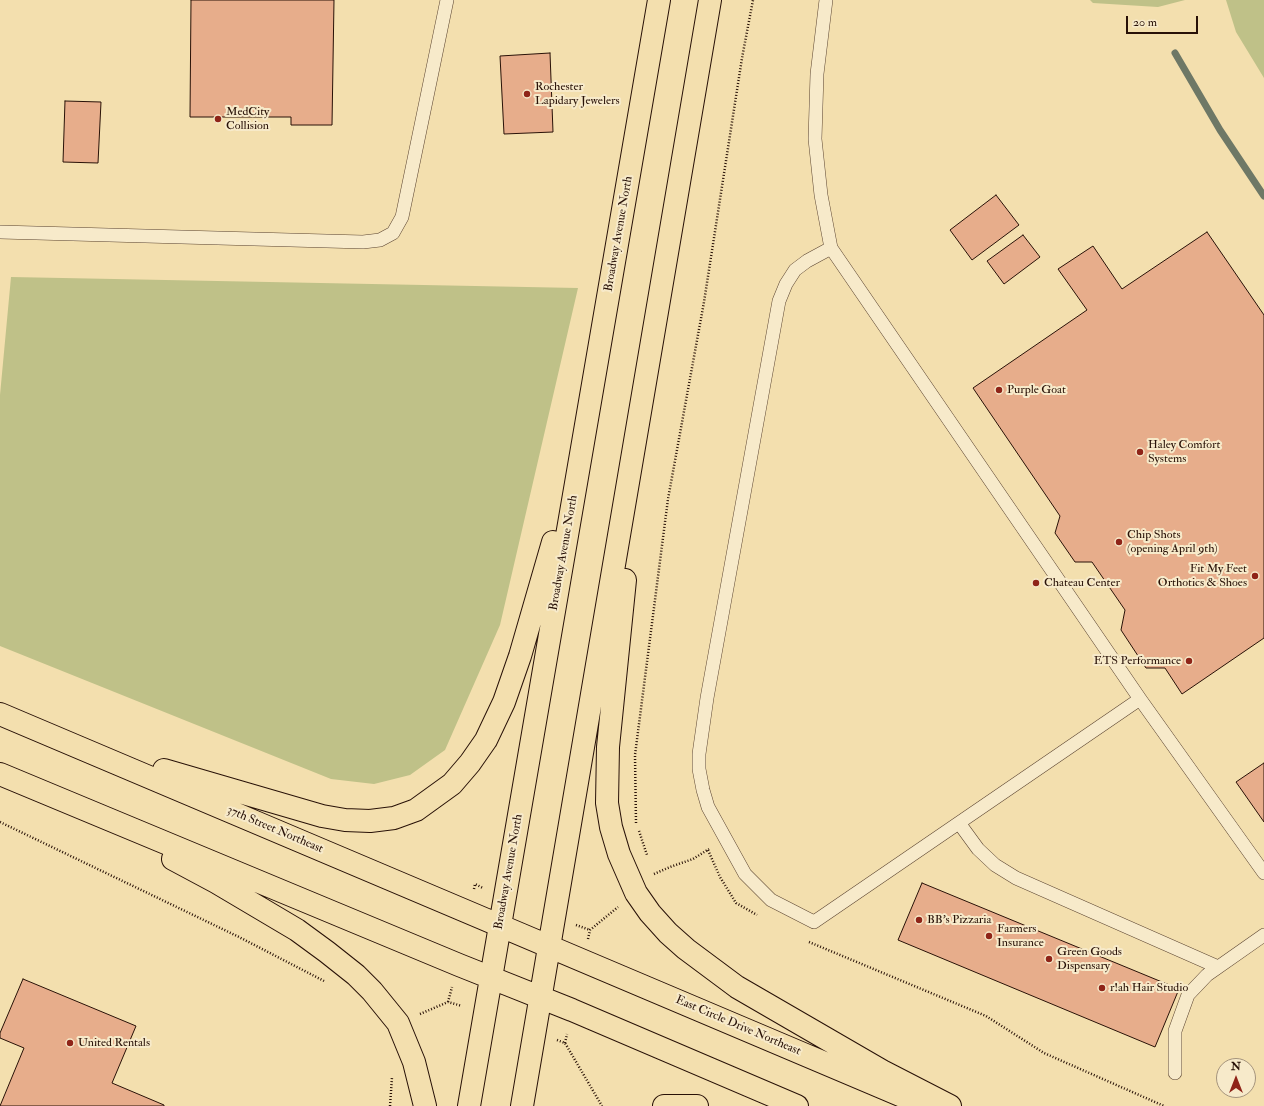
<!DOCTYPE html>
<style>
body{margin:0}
#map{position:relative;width:1264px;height:1106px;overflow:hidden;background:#f3dfae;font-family:"IM FELL Double Pica",serif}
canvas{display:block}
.north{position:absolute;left:1216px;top:1058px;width:40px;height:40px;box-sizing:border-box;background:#f7eaca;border:1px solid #a4937c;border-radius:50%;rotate:0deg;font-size:11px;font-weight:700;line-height:16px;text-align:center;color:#281107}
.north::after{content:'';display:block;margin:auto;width:14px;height:18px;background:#8f2418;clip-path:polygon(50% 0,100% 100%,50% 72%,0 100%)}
.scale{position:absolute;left:1126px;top:16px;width:72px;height:18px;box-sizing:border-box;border:2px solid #281107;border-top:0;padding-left:5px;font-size:12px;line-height:14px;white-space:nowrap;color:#281107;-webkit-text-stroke:3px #f7eaca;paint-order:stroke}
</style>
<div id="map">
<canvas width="1264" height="1106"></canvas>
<div class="north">N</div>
<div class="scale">20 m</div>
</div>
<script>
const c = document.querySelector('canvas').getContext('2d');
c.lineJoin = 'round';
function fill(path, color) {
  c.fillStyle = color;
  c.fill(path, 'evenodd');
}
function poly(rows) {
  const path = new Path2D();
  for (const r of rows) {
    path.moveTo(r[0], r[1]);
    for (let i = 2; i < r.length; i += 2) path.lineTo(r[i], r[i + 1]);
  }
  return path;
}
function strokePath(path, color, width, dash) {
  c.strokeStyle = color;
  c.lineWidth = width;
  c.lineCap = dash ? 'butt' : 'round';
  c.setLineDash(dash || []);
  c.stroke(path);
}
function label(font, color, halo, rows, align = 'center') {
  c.font = font + ' "IM FELL Double Pica",serif';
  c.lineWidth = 4;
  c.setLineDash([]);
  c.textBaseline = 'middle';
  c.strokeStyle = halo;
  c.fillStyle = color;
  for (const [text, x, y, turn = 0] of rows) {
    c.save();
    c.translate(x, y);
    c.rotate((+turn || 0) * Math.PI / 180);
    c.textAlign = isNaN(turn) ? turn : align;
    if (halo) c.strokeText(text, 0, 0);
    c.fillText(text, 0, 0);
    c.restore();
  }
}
const green = poly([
 [1090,0,1185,0,1158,7,1093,3],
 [1226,0,1264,0,1264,78,1236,32],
 [11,277,578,288,500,625,445,750,410,775,374,784,331,779,0,646,0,395]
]);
const stream = poly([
 [1175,53,1220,130,1264,196]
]);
const building = poly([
 [191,0,334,0,332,125,291,125,291,117,190,117,191,0],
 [550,53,553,132,504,134,500,56,550,53],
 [65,101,101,102,98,163,63,162,65,101],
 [996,195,1019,225,972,260,950,230,996,195],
 [1207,232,1264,315,1264,638,1182,694,1165,668,1146,668,1121,630,1125,610,1092,562,1075,562,1055,533,1060,516,973,388,1087,310,1058,269,1093,246,1122,289,1207,232],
 [1023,235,1040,257,1004,284,987,261,1023,235],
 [1264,763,1264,822,1236,782,1264,763],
 [922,883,1179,989,1155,1047,898,940,922,883],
 [23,979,136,1026,112,1083,164,1105,164,1106,0,1106,24,1048,0,1038,0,1033,23,979]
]);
const path = poly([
 [0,822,239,937,324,981],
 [636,823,635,755,668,499,704,302,742,58,753,0],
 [639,831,647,855],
 [708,850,720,877,736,903,757,915],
 [654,874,670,867,693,859,709,849],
 [474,889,475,884,483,888],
 [576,925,590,930],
 [588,939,590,930,618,907],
 [809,942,986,1016,1044,1053,1164,1106],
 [448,1002,452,987],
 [420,1014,448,1002,462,1006],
 [557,1040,565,1043,602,1106],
 [565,1043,567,1034],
 [390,1106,392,1077]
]);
const lane = poly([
 [826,0,817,74,815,139,821,195,831,248,1140,699,1264,873],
 [0,232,363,242,380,240,393,233,402,217,447,0],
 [831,248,807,261,795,270,786,284,779,301,707,698,699,754,699,769,703,790,708,807,745,874,771,900,814,922,1140,699],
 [959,823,978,849,995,865,1016,878,1218,967],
 [1175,1073,1175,1031,1188,995,1207,975,1264,935]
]);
const primary = poly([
 [625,580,608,747,607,803,611,827,619,854,636,893,650,913,668,933,686,949,737,987,882,1071,950,1106],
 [0,714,926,1106],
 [164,770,322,816,345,820,370,821,394,818,416,810,452,784,470,763,486,740,504,702,520,656,553,542],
 [0,774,459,965,572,1010,797,1106],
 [173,859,216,882,297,930,327,952,356,975,372,991,398,1023,414,1062,425,1106],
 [469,1106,659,0],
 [522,1106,710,0],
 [664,1106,697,1106]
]);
const markers = [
 [527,94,4,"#8f2418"],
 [218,119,4,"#8f2418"],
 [999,390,4,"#8f2418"],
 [1140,452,4,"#8f2418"],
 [1119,542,4,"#8f2418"],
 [1255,576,4,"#8f2418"],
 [1036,583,4,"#8f2418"],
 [1189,661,4,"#8f2418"],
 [919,920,4,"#8f2418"],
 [989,936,4,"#8f2418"],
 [1049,959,4,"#8f2418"],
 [1102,988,4,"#8f2418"],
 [70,1043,4,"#8f2418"]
];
const poiNames = [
 ["Rochester",535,87],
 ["Lapidary Jewelers",535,101],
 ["MedCity",226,112],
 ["Collision",226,126],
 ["Purple Goat",1007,390],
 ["Haley Comfort",1148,445],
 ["Systems",1148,459],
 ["Chip Shots",1127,535],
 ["(opening April 9th)",1127,549],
 ["Fit My Feet",1247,569,"right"],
 ["Orthotics & Shoes",1247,583,"right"],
 ["Chateau Center",1044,583],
 ["ETS Performance",1181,661,"right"],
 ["BB's Pizzaria",927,920],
 ["Farmers",997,929],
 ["Insurance",997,943],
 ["Green Goods",1057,952],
 ["Dispensary",1057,966],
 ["r!ah Hair Studio",1110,988],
 ["United Rentals",78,1043]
];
const streetNames = [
 ["Broadway Avenue North",619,234,-80],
 ["Broadway Avenue North",564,553,-80],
 ["37th Street Northeast",275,830,23],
 ["Broadway Avenue North",509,872,-80],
 ["East Circle Drive Northeast",738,1026,23]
];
fill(green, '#bfc188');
strokePath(stream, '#6e7866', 7);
fill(building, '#e7ad8b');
strokePath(building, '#281107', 1);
strokePath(lane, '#5b4431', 14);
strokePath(primary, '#281107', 24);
strokePath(path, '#281107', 2.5, [1, 2]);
strokePath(lane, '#f7eaca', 13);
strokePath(primary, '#f3dfae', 22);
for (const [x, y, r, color] of markers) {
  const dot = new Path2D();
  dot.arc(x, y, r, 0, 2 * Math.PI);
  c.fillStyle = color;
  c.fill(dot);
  strokePath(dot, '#f7eaca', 1.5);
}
label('12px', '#281107', '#f7eaca', poiNames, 'left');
label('12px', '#281107', '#f7eaca', streetNames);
</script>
